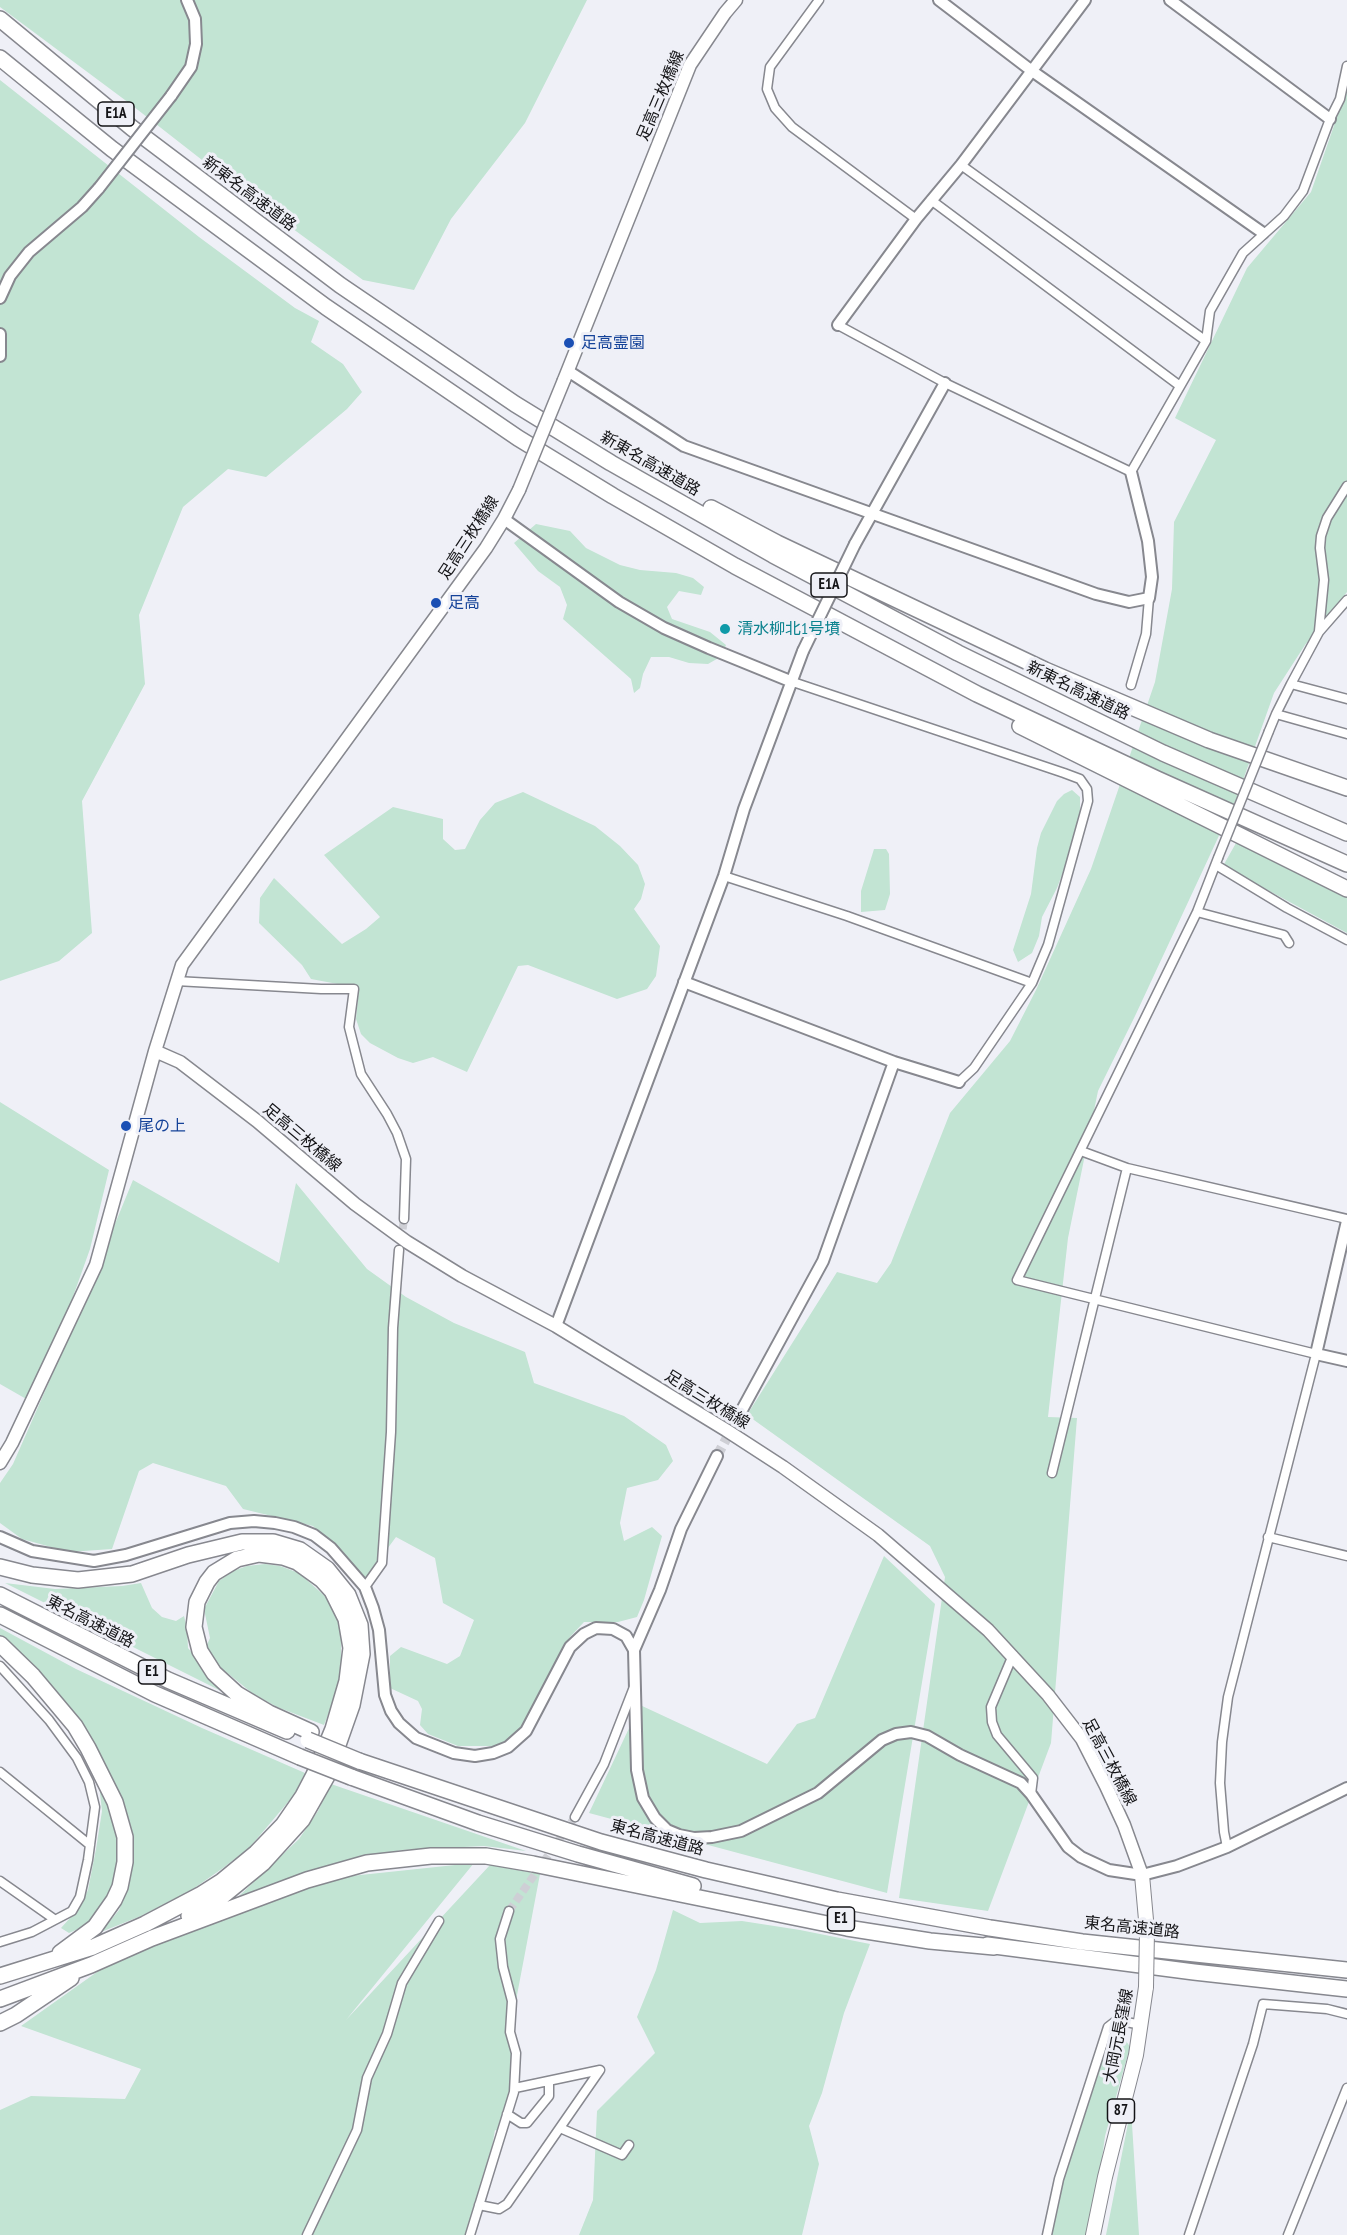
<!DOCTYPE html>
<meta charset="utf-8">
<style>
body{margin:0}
canvas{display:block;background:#eff0f7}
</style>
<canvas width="1347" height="2235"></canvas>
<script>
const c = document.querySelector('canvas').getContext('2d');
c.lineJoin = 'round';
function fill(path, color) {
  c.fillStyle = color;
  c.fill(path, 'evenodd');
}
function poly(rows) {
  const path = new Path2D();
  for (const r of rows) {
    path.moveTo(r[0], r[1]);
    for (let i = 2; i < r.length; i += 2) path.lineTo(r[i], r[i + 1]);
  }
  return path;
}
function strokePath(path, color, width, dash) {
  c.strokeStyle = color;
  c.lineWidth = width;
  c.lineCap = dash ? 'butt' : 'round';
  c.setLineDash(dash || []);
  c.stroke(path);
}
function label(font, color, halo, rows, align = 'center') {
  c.font = font + ' "PT Sans Narrow","Noto Sans JP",sans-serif';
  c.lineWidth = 6;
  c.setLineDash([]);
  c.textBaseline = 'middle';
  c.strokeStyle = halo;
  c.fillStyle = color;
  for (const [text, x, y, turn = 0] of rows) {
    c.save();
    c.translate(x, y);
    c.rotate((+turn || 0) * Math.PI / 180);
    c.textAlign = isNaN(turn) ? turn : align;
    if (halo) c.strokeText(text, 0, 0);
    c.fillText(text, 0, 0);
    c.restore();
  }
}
const green = poly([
 [0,0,587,0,525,123,451,219,414,290,363,280,252,199,129,103,0,7],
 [0,80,199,237,295,308,319,321,311,342,343,364,362,392,347,409,266,477,228,469,183,507,139,615,145,684,82,801,92,933,59,961,0,981],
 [1347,88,1347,592,1305,645,1274,693,1237,797,1135,1016,1098,1091,1068,1238,1048,1417,1077,1418,1051,1743,988,1911,899,1898,945,1577,930,1546,747,1415,837,1272,877,1283,891,1263,950,1113,1010,1041,1036,990,1091,869,1155,682,1172,589,1174,522,1216,440,1175,418,1247,268,1311,192],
 [536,524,570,531,586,548,620,565,640,570,676,573,693,578,704,587,701,595,679,591,667,607,672,619,710,632,726,645,722,656,708,664,689,663,669,657,651,657,643,674,640,688,634,693,631,679,563,619,567,605,560,587,538,571,514,543],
 [1072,790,1080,797,1080,814,1069,856,1057,888,1042,917,1039,936,1032,953,1018,962,1013,950,1031,894,1037,848,1041,833,1057,801,1064,794],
 [523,792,595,826,620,846,638,865,645,884,641,899,634,909,660,946,656,976,647,989,617,999,528,965,518,966,467,1072,433,1057,413,1063,398,1058,370,1043,361,1034,356,1019,359,988,311,979,302,965,259,923,260,898,274,878,342,944,366,929,380,917,324,855,393,807,443,819,443,839,455,850,465,849,480,820,495,803],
 [1236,843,1347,895,1347,933,1223,866],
 [874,849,886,849,889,854,890,894,885,910,861,912,861,891],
 [0,1102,109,1170,90,1249,70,1305,28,1400,0,1384],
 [133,1180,279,1263,296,1183,367,1269,406,1297,454,1323,525,1352,534,1383,624,1416,666,1445,673,1461,658,1480,627,1488,620,1523,624,1541,652,1527,662,1536,644,1600,637,1617,618,1622,584,1622,570,1637,540,1693,524,1726,498,1746,458,1746,428,1734,420,1725,422,1709,418,1701,390,1688,390,1656,401,1647,447,1664,460,1656,474,1620,443,1603,435,1558,396,1537,365,1579,313,1526,243,1509,226,1486,153,1463,139,1471,112,1549,69,1552,22,1539,0,1523,0,1483,13,1464,67,1341],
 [884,1556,935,1604,887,1893,589,1813,640,1705,767,1764,797,1724,815,1718],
 [265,1564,280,1566,299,1573,327,1598,335,1612,341,1633,341,1670,334,1699,324,1725,277,1707,252,1693,220,1667,206,1647,210,1638,204,1609,219,1581,233,1571,247,1566],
 [5,1583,55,1589,122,1586,141,1583,152,1608,162,1617,176,1621,184,1616,187,1628,188,1648,225,1693],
 [0,1628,76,1669,202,1728,305,1773,294,1795,250,1847,223,1868,193,1889,141,1916,101,1932,119,1910,129,1886,132,1866,119,1794,106,1765,67,1704,33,1664,0,1635],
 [99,1784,110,1807,118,1832,119,1857,116,1879,100,1912,87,1925,69,1933,61,1928,79,1908,88,1890,96,1849,102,1811],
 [331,1784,526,1851,484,1846,402,1850,332,1864,239,1896,299,1839,318,1811],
 [474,1863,346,2020,490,1865,540,1874,510,2032,515,2054,514,2086,501,2132,495,2130,485,2187,470,2235,0,2235,0,2110,31,2096,125,2099,141,2069,21,2026,135,1945,332,1878],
 [673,1910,700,1923,742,1921,800,1930,870,1944,844,2013,822,2093,809,2126,819,2164,802,2235,579,2235,593,2200,597,2111,655,2053,637,2017,656,1970],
 [1121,2033,1130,2047,1105,2136,1092,2235,1049,2235,1058,2183,1111,2037],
 [1131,2108,1139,2235,1106,2235]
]);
const minorTunnel = poly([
 [401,1241,404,1219],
 [509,1911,575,1817]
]);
const tertiaryTunnel = poly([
 [717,1456,737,1419]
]);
const minor = poly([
 [819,0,770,67,767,89,775,108,792,127,916,219],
 [961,165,1206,341],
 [931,200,1180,386],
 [838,325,945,383,1131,472,1206,341,1210,311,1243,253,1284,216,1303,191,1330,119,1340,99,1347,66],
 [1347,600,1319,632,1291,684,1347,699],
 [1319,631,1324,580,1320,548,1321,536,1327,518,1347,486],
 [790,681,1064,773,1080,779,1087,789,1088,801,1048,945,1032,983,974,1068,959,1082],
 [1131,685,1146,634,1149,598],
 [1276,714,1291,684],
 [1269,731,1276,714,1347,734],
 [1218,858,1197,912,1017,1280,1316,1354,1228,1697,1222,1742,1220,1783,1224,1832,1227,1847],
 [1216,865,1287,908,1347,940],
 [724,876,847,916,1032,983],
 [1197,912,1284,935,1289,943],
 [176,981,321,989,354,989,349,1027,361,1074,387,1114,397,1133,406,1159,404,1219],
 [1081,1151,1127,1168,1347,1219],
 [1052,1473,1127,1168],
 [1268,1537,1347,1556],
 [365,1587,382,1563,391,1432,393,1328,399,1250],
 [1013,1655,991,1707,992,1722,997,1735,1033,1778,1031,1794],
 [0,1666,49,1720,77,1758,89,1782,95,1807,88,1860,80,1897,72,1911,32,1932,0,1942],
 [0,1772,90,1845],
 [575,1817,604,1764,634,1687],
 [0,1881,54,1919],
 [507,2114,521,2123,527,2123,549,2096,549,2081],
 [560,2128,622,2155,629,2145],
 [479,2205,499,2209,507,2204,600,2070,515,2088],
 [307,2235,357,2130,367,2078,387,2034,402,1983,439,1921],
 [470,2235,514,2092,516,2053,510,2032,512,2001,503,1967,500,1939,509,1911],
 [1047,2235,1059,2179,1108,2027,1117,2020,1141,2025],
 [1189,2235,1253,2044,1263,2004,1327,2009,1347,2014],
 [1288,2235,1347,2088]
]);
const tertiary = poly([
 [939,0,1032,71,1263,233],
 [1170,0,1330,119],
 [171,96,191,67,196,44,195,19,187,0],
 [0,298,10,276,29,252,82,207,99,188],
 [838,325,916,219,961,165,1085,0],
 [0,334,0,356],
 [568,371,684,446,1096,594,1129,602,1149,598,1152,577,1148,541,1131,472],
 [504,519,619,602,664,628,709,648,790,681],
 [855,544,945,383],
 [684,982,894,1062,959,1082],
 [1347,1221,1316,1354,1347,1361],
 [556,1326,724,876,744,809,803,651],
 [737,1419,823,1261,894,1062],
 [0,1537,32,1551,94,1561,126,1555,230,1523,254,1521,275,1523,294,1527,314,1535,331,1548,365,1587,373,1608,379,1630,385,1695,391,1711,399,1723,416,1738,454,1753,475,1756,493,1753,508,1747,526,1731,570,1647,584,1634,596,1628,613,1629,626,1636,634,1650,637,1770,643,1798,655,1818,667,1830,679,1835,694,1838,712,1837,741,1831,818,1793,882,1740,896,1734,911,1732,927,1736,960,1755,1021,1783,1031,1794,1068,1847,1081,1857,1109,1870,1142,1875,1177,1866,1227,1847,1347,1788],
 [634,1650,660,1590,681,1529,717,1456]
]);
const secondary = poly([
 [564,380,690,65,725,13,736,0],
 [155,1051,180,1062,257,1121,355,1204,407,1242,462,1276,556,1326,726,1430,783,1467,878,1535,988,1630,1048,1695,1082,1739,1106,1786,1124,1825,1142,1875],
 [0,1463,12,1443,96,1265,155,1051,182,965,486,548,504,519,519,490]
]);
const primary = poly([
 [1142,1875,1147,1931],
 [1093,2235,1105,2177,1136,2055,1146,1987]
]);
const motorway = poly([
 [0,19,132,128,340,285,515,404,611,463,773,555,958,653,1163,753,1347,833],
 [0,58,112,149,326,307,518,438,613,496,735,566,977,694,1157,779,1347,864],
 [711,508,777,543,1045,670,1209,740,1347,788],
 [1020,726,1347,889],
 [0,1567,32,1575,78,1580,132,1574,188,1555,242,1542,273,1542,300,1550,327,1569,348,1595,360,1625,362,1654,352,1705,327,1776,302,1820,263,1863,219,1899,189,1916],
 [0,1595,168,1680,287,1731],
 [0,1615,155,1694,300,1757],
 [0,1644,33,1676,75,1726,88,1748,115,1802,125,1837,125,1862,120,1887,114,1900,95,1927,60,1953],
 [359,1761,601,1842,706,1870,837,1900,990,1928,1082,1942,1347,1970],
 [351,1777,478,1823,578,1854,693,1886],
 [987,1945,1194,1972,1347,1989],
 [0,1976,93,1947,145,1924,200,1895,222,1881,256,1853,283,1825,303,1796,314,1775,333,1729,347,1681,351,1648,346,1619,332,1591,322,1580,297,1562,283,1557,259,1554,237,1559,214,1573,207,1582,197,1602,194,1627,200,1651,214,1673,237,1694,269,1713,311,1732],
 [0,1999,91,1965,152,1938,307,1880,367,1863,431,1856,486,1856,533,1864,847,1928,930,1941,994,1947],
 [0,2023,16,2015,71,1978]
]);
const minorBridge = poly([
 [1218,858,1269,731]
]);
const tertiaryBridge = poly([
 [99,188,171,96],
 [803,651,855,544]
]);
const secondaryBridge = poly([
 [519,490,564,380]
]);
const primaryBridge = poly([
 [1146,1987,1147,1931]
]);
const motorwayBridge = poly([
 [308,1740,359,1761],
 [300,1757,351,1777]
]);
const markers = [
 [569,343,6,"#1a4fb4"],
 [436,603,6,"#1a4fb4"],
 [725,629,6,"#0f9aa8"],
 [126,1126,6,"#1a4fb4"]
];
const shields = [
 [116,114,36],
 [829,585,36],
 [152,1672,27],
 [841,1919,27],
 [1121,2111,27]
];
const shieldNames = [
 ["E1A",116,114],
 ["E1A",829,585],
 ["E1",152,1672],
 ["E1",841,1919],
 ["87",1121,2111]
];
const streetNames = [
 ["足高三枚橋線",661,96,-67],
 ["新東名高速道路",249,194,37],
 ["新東名高速道路",650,464,30],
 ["足高三枚橋線",469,538,-57],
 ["新東名高速道路",1078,691,26],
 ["足高三枚橋線",302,1138,40],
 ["足高三枚橋線",707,1400,32],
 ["東名高速道路",90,1622,27],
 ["足高三枚橋線",1109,1762,62],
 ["東名高速道路",657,1838,15],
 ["東名高速道路",1132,1928,6],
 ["大岡元長窪線",1119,2036,-79]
];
const transitNames = [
 ["足高霊園",581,343],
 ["足高",448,603],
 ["尾の上",138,1126]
];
const cultureNames = [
 ["清水柳北1号墳",737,629]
];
fill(green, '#c2e4d3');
strokePath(minorTunnel, '#cecfd5', 8, [8, 4]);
strokePath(tertiaryTunnel, '#cecfd5', 10, [10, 5]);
strokePath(minor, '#87888f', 11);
strokePath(tertiary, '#87888f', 14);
strokePath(secondary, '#87888f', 15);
strokePath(primary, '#87888f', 16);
strokePath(motorway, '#87888f', 18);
strokePath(minor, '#fff', 8);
strokePath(tertiary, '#fff', 10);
strokePath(secondary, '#fff', 12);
strokePath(primary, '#fff', 14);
strokePath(motorway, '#fff', 15);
strokePath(minorBridge, '#87888f', 11, []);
strokePath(tertiaryBridge, '#87888f', 14, []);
strokePath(secondaryBridge, '#87888f', 15, []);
strokePath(primaryBridge, '#87888f', 16, []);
strokePath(motorwayBridge, '#87888f', 18, []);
strokePath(minorBridge, '#fff', 8);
strokePath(tertiaryBridge, '#fff', 10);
strokePath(secondaryBridge, '#fff', 12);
strokePath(primaryBridge, '#fff', 14);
strokePath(motorwayBridge, '#fff', 15);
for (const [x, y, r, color] of markers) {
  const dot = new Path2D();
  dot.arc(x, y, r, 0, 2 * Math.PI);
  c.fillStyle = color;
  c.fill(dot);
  strokePath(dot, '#eff0f7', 2);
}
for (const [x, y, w] of shields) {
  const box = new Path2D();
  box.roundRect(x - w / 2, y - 12, w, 24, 4.5);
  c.fillStyle = '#eff0f7';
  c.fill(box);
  strokePath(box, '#141417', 1.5);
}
label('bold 15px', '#141417', null, shieldNames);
label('16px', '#141417', '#eff0f7', streetNames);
label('16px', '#164399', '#eff0f7', transitNames, 'left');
label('16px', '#0d838f', '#eff0f7', cultureNames, 'left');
</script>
